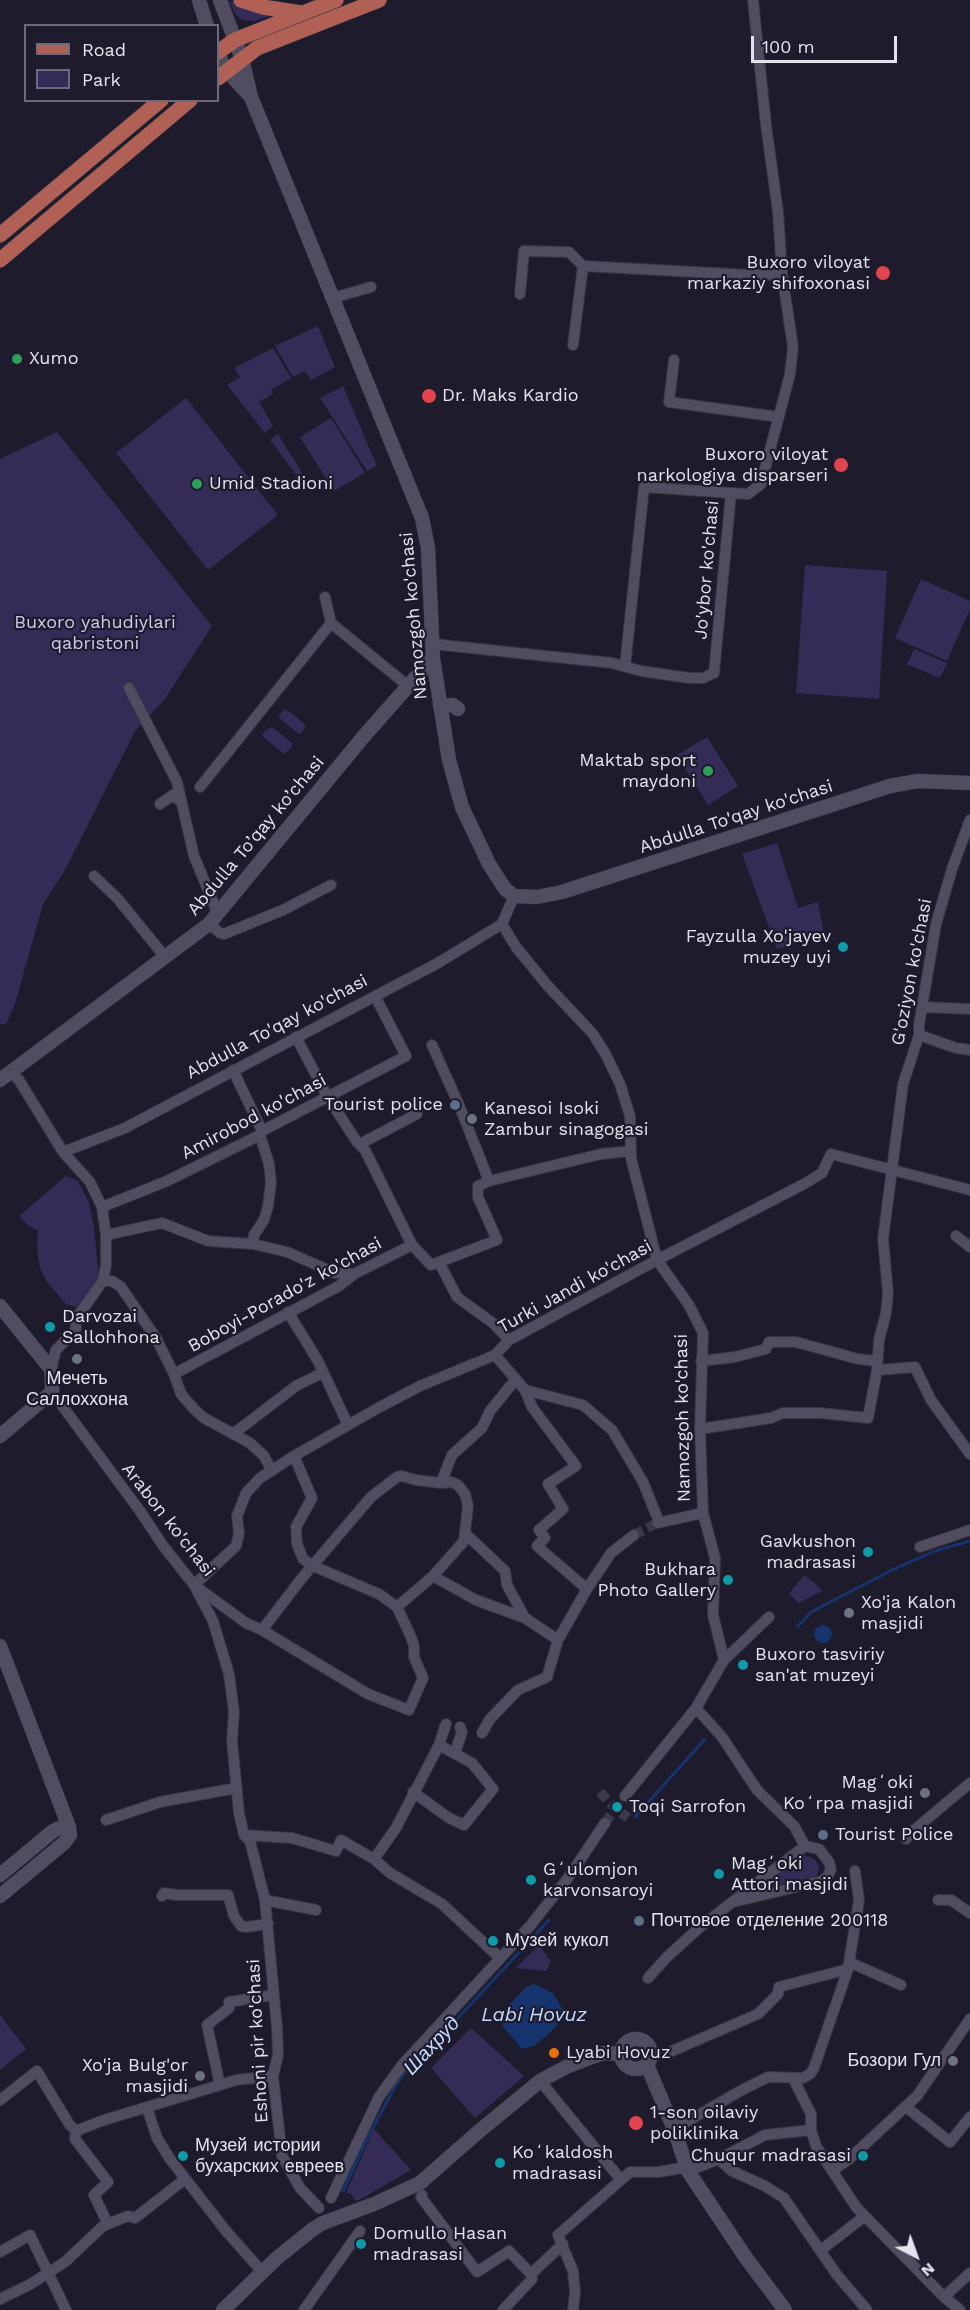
<!DOCTYPE html>
<meta charset="utf-8">
<style>
body{margin:0}
#map{position:relative;width:970px;height:2310px;overflow:hidden;background:#1e1c2c;font-family:"Work Sans",sans-serif}
canvas{display:block}
.legend{position:absolute;left:24px;top:24px;width:195px;height:78px;box-sizing:border-box;background:#1e1c2c;border:2px solid #6d6b79;margin:0;padding:8px 10px;list-style:none;font-size:18px;color:#e4e2ed}
.legend li{display:flex;align-items:center;gap:12px;height:30px}
.legend b{width:30px;border:2px solid #6d6b79}
.north{position:absolute;left:886px;top:2226px;width:60px;height:60px;-webkit-text-stroke:4px #1e1c2c;paint-order:stroke;rotate:139deg;font-size:16px;font-weight:700;line-height:24px;text-align:center;color:#e4e2ed}
.north::after{content:'';display:block;margin:auto;width:21px;height:27px;background:#e4e2ed;clip-path:polygon(50% 0,100% 100%,50% 72%,0 100%)}
.scale{position:absolute;left:751px;top:36px;width:146px;height:27px;box-sizing:border-box;border:3px solid #e4e2ed;border-top:0;padding-left:8px;font-size:18px;line-height:21px;white-space:nowrap;color:#e4e2ed;-webkit-text-stroke:4px #1e1c2c;paint-order:stroke}
</style>
<div id="map">
<canvas width="970" height="2310"></canvas>
<ul class="legend">
<li><b style="height:8px;background:#b06054"></b>Road</li>
<li><b style="height:16px;background:#342b57"></b>Park</li>
</ul>
<div class="north">N</div>
<div class="scale">100 m</div>
</div>
<script>
const c = document.querySelector('canvas').getContext('2d');
c.lineJoin = 'round';
function fill(path, color) {
  c.fillStyle = color;
  c.fill(path, 'evenodd');
}
function poly(rows) {
  const path = new Path2D();
  for (const r of rows) {
    if (r.length === 3) {
      path.moveTo(r[0] + r[2], r[1]);
      path.arc(r[0], r[1], r[2], 0, 2 * Math.PI);
      continue;
    }
    path.moveTo(r[0], r[1]);
    for (let i = 2; i < r.length; i += 2) path.lineTo(r[i], r[i + 1]);
  }
  return path;
}
function strokePath(path, color, width, dash) {
  c.strokeStyle = color;
  c.lineWidth = width;
  c.lineCap = dash ? 'butt' : 'round';
  c.setLineDash(dash || []);
  c.stroke(path);
}
function label(font, color, halo, rows, align = 'center') {
  c.font = font + ' "Work Sans",sans-serif';
  c.lineWidth = 4.5;
  c.setLineDash([]);
  c.textBaseline = 'middle';
  c.strokeStyle = halo;
  c.fillStyle = color;
  for (const [text, x, y, turn = 0] of rows) {
    c.save();
    c.translate(x, y);
    c.rotate((+turn || 0) * Math.PI / 180);
    c.textAlign = isNaN(turn) ? turn : align;
    if (halo) c.strokeText(text, 0, 0);
    c.fillText(text, 0, 0);
    c.restore();
  }
}
const green = poly([
 [229,1,276,14,255,21,242,20,236,15],
 [318,326,335,367,311,380,305,371,293,377,275,346],
 [273,348,291,378,271,390,273,394,259,402,273,426,265,433,227,385,240,377,234,368],
 [343,386,377,466,367,471,320,398],
 [186,398,278,515,208,570,116,453],
 [331,418,365,473,334,491,300,437],
 [57,432,212,626,164,700,135,731,65,870,43,904,15,1004,6,1024,0,1024,0,459],
 [278,434,302,473,297,476,270,440],
 [805,565,887,571,879,699,796,693],
 [921,579,970,601,970,609,947,661,895,638],
 [914,649,947,663,940,678,907,664],
 [284,709,289,711,306,725,301,734,296,732,278,717],
 [272,727,292,743,292,747,284,754,262,736,265,731],
 [707,737,738,786,708,805,677,755],
 [777,843,798,908,818,902,824,935,777,949,742,854],
 [66,1176,77,1180,89,1202,94,1228,99,1278,99,1281,80,1304,75,1307,66,1304,46,1281,40,1268,37,1249,38,1230,29,1226,19,1216],
 [804,1575,815,1583,822,1591,799,1603,789,1594],
 [801,1855,811,1857,816,1861,819,1868,817,1876,756,1890],
 [539,1945,551,1962,546,1971,516,1968],
 [0,2015,26,2049,0,2070],
 [471,2028,524,2076,475,2118,431,2068],
 [374,2129,411,2170,359,2200,355,2200,351,2194,346,2193]
]);
const water = poly([
 [823,1634,9],
 [534,1984,553,1993,564,2012,562,2019,551,2032,534,2046,522,2049,503,2027,502,2012,526,1987]
]);
const stream = poly([
 [798,1626,811,1612,894,1569,935,1551,970,1541],
 [635,1817,705,1739],
 [343,2191,368,2137,397,2083,408,2068,459,2017,549,1920]
]);
const streetTunnel = poly([
 [634,1535,657,1523],
 [600,1792,615,1808,628,1818],
 [605,1823,625,1796]
]);
const street = poly([
 [520,294,524,251,569,252,583,266,751,275,782,274],
 [333,298,371,287],
 [573,345,583,266],
 [674,360,669,402,779,417],
 [331,623,408,686],
 [433,644,612,663,641,671,689,678,703,678,714,673,731,493,748,494,761,484,790,374,793,347,782,274,778,212,766,125,753,0],
 [625,666,644,487,731,493],
 [129,688,177,782,194,856,218,914],
 [200,787,331,623,325,597],
 [160,804,173,795,181,802],
 [94,876,118,899,165,957],
 [514,896,502,924,516,947,547,985,593,1034,605,1053,620,1084,630,1116,631,1158,657,1260,689,1305,703,1333,700,1429,703,1513,715,1558,713,1615,724,1660],
 [209,924,220,933,224,934,283,910,331,885],
 [923,1007,970,1009],
 [919,1035,956,1048,970,1050],
 [296,1037,327,1096,357,1142,365,1150,412,1245,431,1265,497,1240,478,1197,478,1186,489,1181,601,1154,631,1151],
 [432,1045,459,1105,489,1181],
 [233,1070,262,1131],
 [11,1072,19,1080,63,1152,90,1182,102,1207,106,1235,106,1265,103,1281,75,1320,76,1328,74,1332,56,1350,51,1369],
 [360,1144,417,1114],
 [63,1152,125,1128,438,963,502,924],
 [102,1207,167,1181,260,1135,262,1131,406,1056,375,996],
 [106,1235,162,1223,208,1241,253,1244,287,1252,335,1273,354,1274],
 [956,1236,970,1247],
 [253,1244,254,1235,264,1220,268,1206,271,1182,269,1164,260,1135],
 [439,1262,457,1297,494,1324,509,1340],
 [103,1281,112,1281,121,1287,156,1338,174,1374,181,1394,194,1409,204,1418,250,1443,264,1456,272,1471],
 [288,1312,318,1361,348,1425],
 [495,1355,525,1390,532,1407,576,1466,548,1484,563,1509,539,1530,545,1538,537,1546,587,1589],
 [701,1361,735,1357,766,1349,769,1342,796,1342,858,1359,877,1361],
 [877,1370,915,1367,931,1400,970,1454],
 [174,1374,339,1286,354,1274,412,1245],
 [525,1390,583,1405,612,1430,643,1482,659,1522],
 [52,1392,140,1511,164,1547,194,1585,246,1623,262,1630,368,1694,409,1710,423,1678,414,1657,414,1646,411,1637,397,1607,379,1594,313,1566,303,1559,297,1544,296,1527,312,1498,294,1456],
 [700,1429,771,1418,783,1413,820,1413,868,1418,877,1370,879,1340,886,1313,888,1293,883,1239,903,1084,919,1035,919,1025,936,924,952,869,970,820],
 [233,1434,296,1386,322,1373],
 [441,1483,452,1455,482,1428,490,1411,516,1379],
 [657,1523,703,1513],
 [466,1534,505,1571,507,1585,525,1618],
 [920,1547,970,1530],
 [433,1576,476,1600,525,1618,558,1640],
 [262,1630,302,1578,371,1497,397,1477,402,1476,416,1480,441,1483,451,1482,458,1485,465,1494,468,1506,464,1541,433,1576,397,1607],
 [696,1708,722,1737,757,1790,794,1826,805,1846],
 [482,1733,490,1719,518,1690,547,1677,558,1640,587,1589,611,1553,634,1535],
 [455,1753,462,1732,460,1727],
 [413,1792,449,1818,464,1825,493,1789,472,1763,439,1745],
 [625,1796,696,1708,724,1660,769,1617],
 [106,1820,160,1802,237,1788],
 [244,1835,292,1838,336,1851,341,1840,374,1859,390,1873,442,1904,500,1958],
 [906,1839,914,1830,970,1783],
 [374,1859,396,1828,439,1745,446,1724],
 [162,1896,164,1893,177,1895,228,1895,234,1916,241,1926,246,1927,268,1924],
 [265,1900,316,1910],
 [938,1900,951,1900,970,1913],
 [849,1962,901,1985],
 [648,1978,667,1957,700,1927,805,1846,819,1849,829,1862,831,1870,827,1877,822,1881,733,1902],
 [672,2051,758,2014,778,1994,779,1987,848,1969],
 [793,2078,811,2114,811,2130,816,2146,856,2207,944,2297,960,2310],
 [220,2085,207,2025,229,2008,229,2002,273,1995],
 [546,2088,621,2180],
 [0,2100,37,2071,69,2124,76,2131,101,2121,220,2085,236,2080,273,2076],
 [906,2107,950,2142,970,2117],
 [147,2108,157,2138,170,2159,226,2231,258,2267],
 [674,2129,742,2090,768,2077,803,2078,810,2074,814,2068,848,1969,859,1900,855,1871],
 [76,2131,75,2139,108,2182,94,2195,108,2224],
 [719,2159,732,2171,765,2186,784,2198,837,2275,867,2310],
 [833,2170,848,2160,917,2096,970,2019],
 [422,2195,421,2197,477,2272,509,2251,531,2274,563,2244],
 [331,2198,379,2097,402,2065,530,1926,568,1878,605,1823],
 [319,2208,300,2188,282,2156,273,2076,278,2055,277,2028,265,1900,250,1841,244,1835,239,1813,232,1741,234,1712,229,1674,213,1621,194,1585,236,1546,239,1534,237,1516,246,1493,260,1478,294,1456,378,1408,420,1386,495,1355,509,1340,657,1260,804,1184,822,1173,831,1154,970,1190],
 [821,2250,865,2216],
 [0,2252,30,2235,66,2310],
 [944,2297,970,2273],
 [0,2299,29,2285,65,2262,103,2226,128,2216,135,2218,185,2179],
 [304,2310,360,2231],
 [503,2310,532,2279,531,2274],
 [573,2310,575,2292,573,2271,558,2235,630,2172,659,2172,681,2168,688,2171,719,2159,765,2135,811,2130]
]);
const secondary = poly([
 [199,0,207,26],
 [220,0,242,59,251,97,422,518,428,548,433,658,449,760,462,807,489,864,505,889,514,896,537,897,562,892,890,786,918,781,970,783],
 [218,54,226,70,251,97],
 [440,706,453,705,458,709],
 [0,1080,209,924,364,736,433,658],
 [0,1306,51,1369,52,1384,52,1392,0,1436],
 [0,1646,69,1827,70,1835,64,1843,0,1896],
 [0,1875,53,1831,66,1825,69,1827],
 [636,2054,15],
 [647,2065,674,2129,688,2171,746,2258,785,2310],
 [223,2310,277,2258,313,2229,323,2223,374,2204,420,2183,477,2133,540,2081,566,2067,589,2058,604,2053,621,2054]
]);
const primary = poly([
 [241,0,263,7,301,13],
 [218,52,235,40,336,0],
 [218,78,257,48,379,0],
 [0,235,161,100],
 [0,260,190,100]
]);
const markers = [
 [883,273,8,"#e0444e"],
 [17,359,6,"#2e9e5b"],
 [429,396,8,"#e0444e"],
 [841,465,8,"#e0444e"],
 [197,484,6,"#2e9e5b"],
 [708,771,6,"#2e9e5b"],
 [843,947,6,"#0f9aa8"],
 [455,1105,6,"#5c6f8a"],
 [472,1119,6,"#6b7280"],
 [50,1327,6,"#0f9aa8"],
 [77,1359,6,"#6b7280"],
 [868,1552,6,"#0f9aa8"],
 [728,1580,6,"#0f9aa8"],
 [849,1613,6,"#6b7280"],
 [743,1665,6,"#0f9aa8"],
 [925,1793,6,"#6b7280"],
 [617,1807,6,"#0f9aa8"],
 [823,1835,6,"#5c6f8a"],
 [719,1874,6,"#0f9aa8"],
 [531,1880,6,"#0f9aa8"],
 [639,1921,6,"#5c6f8a"],
 [493,1941,6,"#0f9aa8"],
 [554,2053,6,"#e8710a"],
 [953,2061,6,"#6b7280"],
 [200,2076,6,"#6b7280"],
 [636,2123,8,"#e0444e"],
 [183,2156,6,"#0f9aa8"],
 [863,2156,6,"#0f9aa8"],
 [500,2163,6,"#0f9aa8"],
 [361,2244,6,"#0f9aa8"]
];
const poiNames = [
 ["Buxoro viloyat",870,263,"right"],
 ["markaziy shifoxonasi",870,284,"right"],
 ["Xumo",29,359],
 ["Dr. Maks Kardio",442,396],
 ["Buxoro viloyat",828,455,"right"],
 ["narkologiya disparseri",828,476,"right"],
 ["Umid Stadioni",209,484],
 ["Maktab sport",696,761,"right"],
 ["maydoni",696,782,"right"],
 ["Fayzulla Xo'jayev",831,937,"right"],
 ["muzey uyi",831,958,"right"],
 ["Tourist police",443,1105,"right"],
 ["Kanesoi Isoki",484,1109],
 ["Zambur sinagogasi",484,1130],
 ["Darvozai",62,1317],
 ["Sallohhona",62,1338],
 ["Мечеть",77,1379,"center"],
 ["Саллоххона",77,1400,"center"],
 ["Gavkushon",856,1542,"right"],
 ["madrasasi",856,1563,"right"],
 ["Bukhara",716,1570,"right"],
 ["Photo Gallery",716,1591,"right"],
 ["Xo'ja Kalon",861,1603],
 ["masjidi",861,1624],
 ["Buxoro tasviriy",755,1655],
 ["san'at muzeyi",755,1676],
 ["Magʻoki",913,1783,"right"],
 ["Koʻrpa masjidi",913,1804,"right"],
 ["Toqi Sarrofon",629,1807],
 ["Tourist Police",835,1835],
 ["Magʻoki",731,1864],
 ["Attori masjidi",731,1885],
 ["Gʻulomjon",543,1870],
 ["karvonsaroyi",543,1891],
 ["Почтовое отделение 200118",651,1921],
 ["Музей кукол",505,1941],
 ["Lyabi Hovuz",566,2053],
 ["Бозори Гул",941,2061,"right"],
 ["Xo'ja Bulg'or",188,2066,"right"],
 ["masjidi",188,2087,"right"],
 ["1-son oilaviy",650,2113],
 ["poliklinika",650,2134],
 ["Музей истории",195,2146],
 ["бухарских евреев",195,2167],
 ["Koʻkaldosh",512,2153],
 ["madrasasi",512,2174],
 ["Chuqur madrasasi",851,2156,"right"],
 ["Domullo Hasan",373,2234],
 ["madrasasi",373,2255]
];
const streetNames = [
 ["Jo'ybor ko'chasi",707,570,-85],
 ["Namozgoh ko'chasi",414,616,-95],
 ["Abdulla To'qay ko'chasi",736,817,-18],
 ["Abdulla To’qay ko’chasi",256,836,-50],
 ["G'oziyon ko'chasi",912,972,-79],
 ["Abdulla To'qay ko'chasi",277,1027,-28],
 ["Amirobod ko'chasi",254,1117,-28],
 ["Turki Jandi ko'chasi",575,1287,-29],
 ["Boboyi-Porado'z ko'chasi",285,1295,-29],
 ["Namozgoh ko'chasi",683,1418,-91],
 ["Arabon ko'chasi",168,1520,52],
 ["Eshoni pir ko'chasi",258,2041,-93]
];
const parkNames = [
 ["Buxoro yahudiylari",95,623],
 ["qabristoni",95,644]
];
const waterNames = [
 ["Labi Hovuz",534,2015],
 ["Шахруд",432,2046,-47]
];
fill(green, '#342b57');
fill(water, '#15346e');
strokePath(stream, '#15346e', 3);
strokePath(streetTunnel, '#3c3a49', 10, [10, 5]);
strokePath(street, '#393644', 12);
strokePath(secondary, '#393644', 15);
strokePath(primary, '#393644', 16);
strokePath(street, '#4f4d5f', 10);
strokePath(secondary, '#4f4d5f', 14);
strokePath(primary, '#b06054', 15);
for (const [x, y, r, color] of markers) {
  const dot = new Path2D();
  dot.arc(x, y, r, 0, 2 * Math.PI);
  c.fillStyle = color;
  c.fill(dot);
  strokePath(dot, '#1e1c2c', 2);
}
label('18px', '#e4e2ed', '#1e1c2c', poiNames, 'left');
label('18px', '#e4e2ed', '#1e1c2c', streetNames);
label('18px', '#cdc8f0', '#1e1c2c', parkNames);
label('italic 20px', '#c5dafe', '#1e1c2c', waterNames);
</script>
